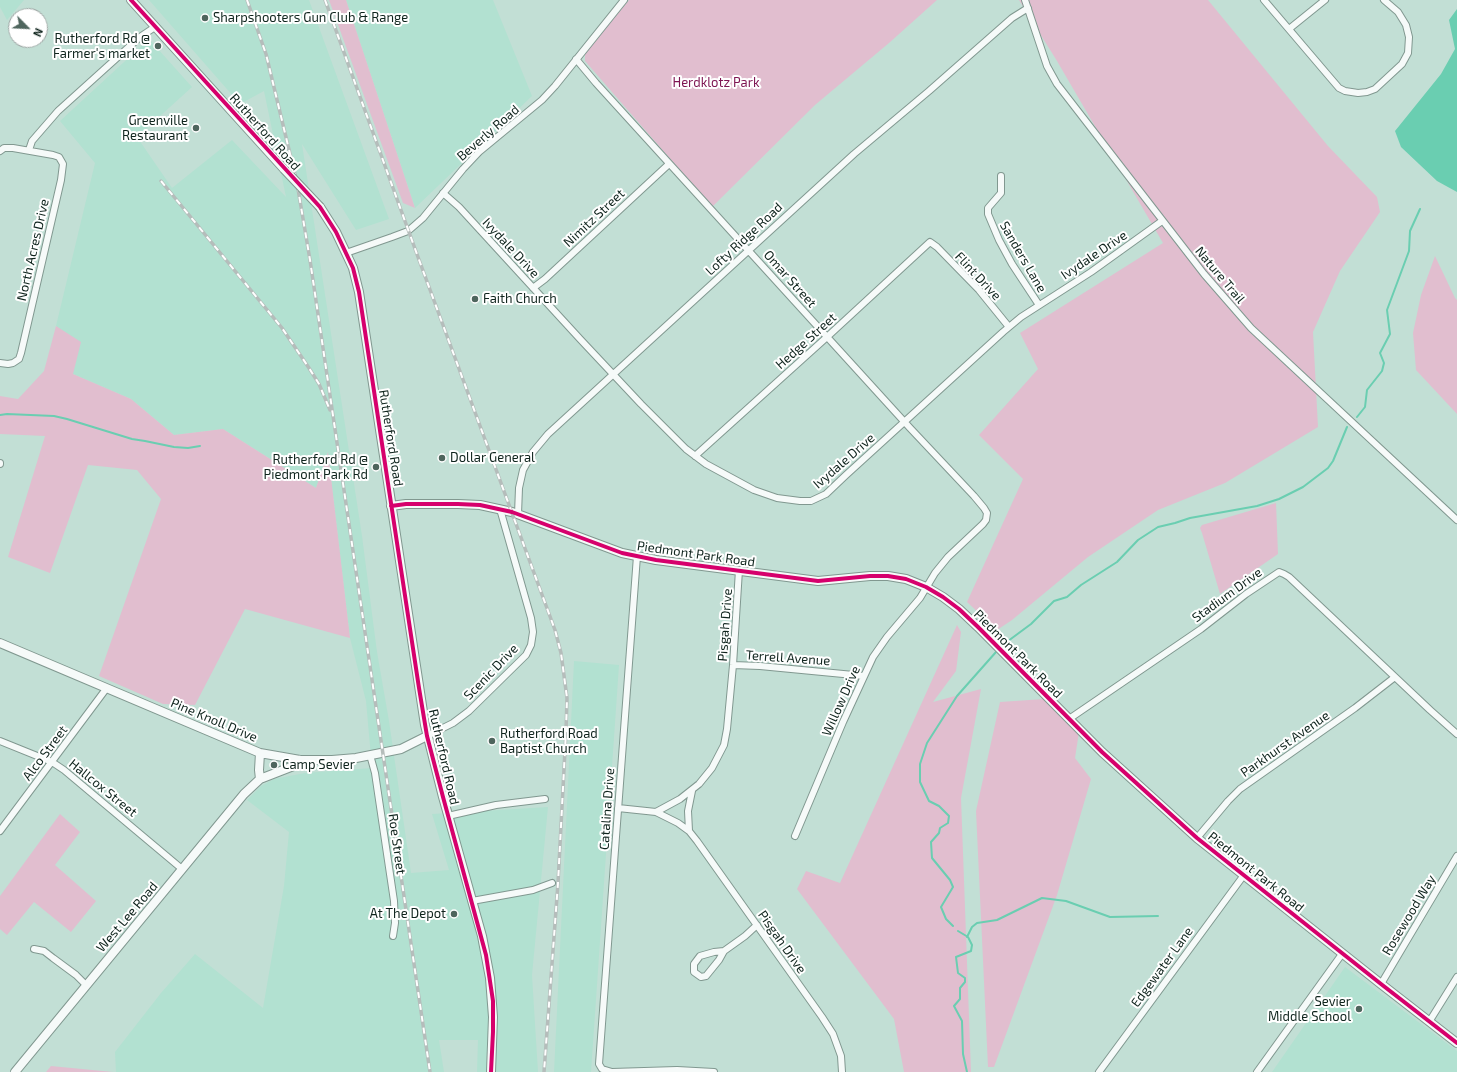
<!DOCTYPE html>
<style>
body{margin:0}
#map{position:relative;width:1457px;height:1072px;overflow:hidden;background:#c2dfd5;font-family:"Exo 2",sans-serif}
canvas{display:block}
.north{position:absolute;left:8px;top:8px;width:40px;height:40px;box-sizing:border-box;background:#fff;border:1px solid #9fa7a5;border-radius:50%;rotate:114deg;font-size:11px;font-weight:700;line-height:16px;text-align:center;color:#0f241d}
.north::after{content:'';display:block;margin:auto;width:14px;height:18px;background:#4e655d;clip-path:polygon(50% 0,100% 100%,50% 72%,0 100%)}
</style>
<div id="map">
<canvas width="1457" height="1072"></canvas>
<div class="north">N</div>
</div>
<script>
const c = document.querySelector('canvas').getContext('2d');
c.lineJoin = 'round';
function fill(path, color) {
  c.fillStyle = color;
  c.fill(path, 'evenodd');
}
function poly(rows) {
  const path = new Path2D();
  for (const r of rows) {
    path.moveTo(r[0], r[1]);
    for (let i = 2; i < r.length; i += 2) path.lineTo(r[i], r[i + 1]);
  }
  return path;
}
function strokePath(path, color, width, dash) {
  c.strokeStyle = color;
  c.lineWidth = width;
  c.lineCap = dash ? 'butt' : 'round';
  c.setLineDash(dash || []);
  c.stroke(path);
}
function label(font, color, halo, rows, align = 'center') {
  c.font = font + ' "Exo 2",sans-serif';
  c.lineWidth = 4;
  c.setLineDash([]);
  c.textBaseline = 'middle';
  c.strokeStyle = halo;
  c.fillStyle = color;
  for (const [text, x, y, turn = 0] of rows) {
    c.save();
    c.translate(x, y);
    c.rotate((+turn || 0) * Math.PI / 180);
    c.textAlign = isNaN(turn) ? turn : align;
    if (halo) c.strokeText(text, 0, 0);
    c.fillText(text, 0, 0);
    c.restore();
  }
}
const built = poly([
 [0,0,24,0,7,20,0,7],
 [149,0,309,0,389,219,356,230,302,144,362,536,377,652,389,721,411,873,449,870,432,814,548,807,532,975,538,1072,477,1072,478,1040,439,1040,444,1072,116,1072,115,1052,161,993,195,954,263,1008,284,886,289,832,247,800,261,786,274,779,305,773,372,768,366,701,350,638,328,453,316,488,223,429,174,435,131,399,73,374,56,326,95,163,60,121,149,39,192,87,137,137,172,188,232,140,286,197,264,91,240,104],
 [346,0,493,0,532,96,415,208],
 [574,661,619,665,591,1072,554,1072],
 [1345,967,1457,1051,1457,1072,1272,1072]
]);
const green = poly([
 [329,0,346,0,415,208,403,203],
 [629,0,937,0,889,43,815,105,712,207,585,61,585,52],
 [1019,0,1208,0,1328,146,1377,197,1380,212,1340,271,1313,332,1318,427,1225,483,1158,510,1088,557,1012,620,997,630,967,602,1023,479,979,435,1038,369,1020,333,1163,243,1057,61],
 [1435,256,1455,298,1457,300,1457,414,1416,370,1413,333,1421,295],
 [56,326,81,342,73,374,131,399,174,435,223,429,316,488,328,452,350,638,245,609,195,705,163,704,99,676,161,499,137,470,88,465,50,573,8,557,45,436,0,434,0,396,18,399,44,371],
 [1276,503,1278,554,1220,594,1202,533,1200,528,1202,525],
 [957,625,961,632,956,671,933,702,981,689,961,798,971,1072,904,1072,894,1019,797,889,806,871,840,883],
 [1044,699,1079,732,1075,758,1091,779,1057,895,994,1067,988,1067,976,811,1000,702],
 [60,814,80,832,55,865,96,901,71,932,34,902,7,935,0,929,0,896],
 [51,1066,113,1072,46,1072]
]);
const water = poly([
 [1457,9,1457,192,1437,181,1401,147,1395,131,1441,74,1455,49,1449,20]
]);
const stream = poly([
 [0,415,7,414,54,416,67,419,132,439,145,441,174,447,188,448,200,446],
 [1357,417,1365,407,1367,390,1382,371,1384,363,1380,353,1390,334,1387,310,1409,251,1410,231,1420,209],
 [1004,644,1031,624,1054,601,1067,597,1081,585,1117,562,1138,540,1158,527,1175,523,1190,518,1257,506,1279,499,1303,487,1328,468,1333,461,1347,427],
 [953,926,946,919,941,907,953,887,950,880,932,858,931,842,939,833,940,828,948,823,949,816,939,806,929,801,920,782,920,764,927,743,957,696,996,652],
 [958,931,968,937,972,945,971,951,956,957,958,973,965,978,965,982,960,988,960,999,954,1006,962,1021,963,1054,967,1072],
 [967,937,972,927,977,923,997,920,1042,898,1066,901,1110,917,1158,916]
]);
const minor = poly([
 [1025,0,1047,66,1057,84,1204,274,1251,328,1457,520],
 [1264,0,1333,81,1339,88,1345,91,1358,93,1367,92,1375,89,1402,64,1408,53,1409,37,1406,25,1398,12,1384,0],
 [1289,29,1325,0],
 [576,59,596,83,910,428,974,496,984,508,987,513,986,520,983,524,948,557,935,573,920,598,887,637,873,657,843,722,795,836],
 [29,150,32,141,58,111,140,37,155,27],
 [0,151,4,148,13,148,53,155,59,157,63,164,61,180,21,353,19,359,13,363,8,364,0,363],
 [1001,176,1001,193,988,208,988,214,999,240,1012,264,1039,305],
 [443,193,459,207,580,339,641,404,686,449,706,464,754,490,777,498,800,501,811,501,826,494,846,475,1003,332,1021,317,1091,272,1162,221],
 [346,253,392,237,408,231,415,225,423,218,463,169,479,152,542,100,555,86,624,0],
 [533,288,545,279,669,164],
 [695,456,827,337,930,242,937,247,979,290,1009,327],
 [0,464,0,463],
 [518,514,519,488,523,470,533,452,548,434,854,154,929,91,1012,18,1028,8],
 [733,665,760,666,864,676],
 [1069,719,1201,629,1246,594,1279,572,1284,574,1289,577,1430,710,1457,734],
 [427,736,453,723,469,711,526,655,531,645,533,632,531,618,500,509],
 [0,741,52,762,64,770,182,869],
 [370,755,375,773,394,901,395,923,393,936],
 [692,791,688,811,689,831,697,841,822,1017,833,1034,841,1056,842,1072],
 [618,808,656,812,678,823,689,831],
 [656,812,680,799,699,784,712,768,724,745,727,729,733,665,739,570],
 [448,816,496,805,545,799],
 [0,831,106,689],
 [1197,838,1228,801,1240,789,1355,708,1395,677],
 [472,901,533,890,552,883],
 [34,949,44,951,53,958,76,975,86,985],
 [724,951,719,960,706,976,701,977,694,972,694,964,700,956,714,952,724,951],
 [724,951,745,936,757,925],
 [1381,984,1457,856],
 [1429,1022,1457,977],
 [612,1072,602,1069,599,1064,637,556],
 [612,1072,677,1070,714,1072],
 [1099,1072,1244,875],
 [1257,1072,1342,954]
]);
const tertiary = poly([
 [131,0,284,169],
 [320,207,336,232,346,253,353,268,359,292,425,725,443,797,482,936,490,978,493,1017,491,1072],
 [391,506,406,504,458,504,480,505,512,512,622,553,656,560,818,581,870,576,888,576,906,579,926,587,943,597,959,609,978,627,1102,752,1197,838,1381,984,1457,1043],
 [0,643,260,753,300,760,332,760,356,758,401,749,427,736],
 [260,779,259,770,260,753],
 [15,1072,244,794,260,779,296,765,300,760]
]);
const rail = poly([
 [247,0,266,54,297,183,310,260,430,1072],
 [325,0,418,257,555,630,561,653,567,698,566,731,558,883,544,1072],
 [161,181,282,328,309,368,319,384,330,410]
]);
const tertiaryBridge = poly([
 [284,169,320,207]
]);
const cycleway = poly([
 [131,0,320,207,336,232,353,268,359,292,419,688,427,736,443,797,486,955,493,1001,493,1032,491,1072],
 [391,506,406,504,458,504,480,505,512,512,622,553,656,560,818,581,870,576,888,576,906,579,926,587,943,597,959,609,978,627,1102,752,1197,838,1381,984,1457,1043]
]);
const markers = [
 [205,18,4,"#4e655d"],
 [158,46,4,"#4e655d"],
 [196,128,4,"#4e655d"],
 [475,299,4,"#4e655d"],
 [442,458,4,"#4e655d"],
 [376,467,4,"#4e655d"],
 [492,741,4,"#4e655d"],
 [274,765,4,"#4e655d"],
 [454,914,4,"#4e655d"],
 [1359,1009,4,"#4e655d"]
];
const poiNames = [
 ["Sharpshooters Gun Club & Range",213,18],
 ["Rutherford Rd @",150,39,"right"],
 ["Farmer's market",150,54,"right"],
 ["Greenville",188,121,"right"],
 ["Restaurant",188,136,"right"],
 ["Faith Church",483,299],
 ["Dollar General",450,458],
 ["Rutherford Rd @",368,460,"right"],
 ["Piedmont Park Rd",368,475,"right"],
 ["Rutherford Road",500,734],
 ["Baptist Church",500,749],
 ["Camp Sevier",282,765],
 ["At The Depot",446,914,"right"],
 ["Sevier",1351,1002,"right"],
 ["Middle School",1351,1017,"right"]
];
const parkNames = [
 ["Herdklotz Park",716,83]
];
const streetNames = [
 ["Rutherford Road",265,132,48],
 ["Beverly Road",488,133,-41],
 ["Nimitz Street",594,218,-43],
 ["Lofty Ridge Road",744,239,-43],
 ["Ivydale Drive",511,248,47],
 ["North Acres Drive",33,250,-77],
 ["Ivydale Drive",1094,255,-34],
 ["Sanders Lane",1023,257,60],
 ["Nature Trail",1220,275,50],
 ["Flint Drive",978,276,47],
 ["Omar Street",790,279,48],
 ["Hedge Street",806,341,-42],
 ["Rutherford Road",391,438,81],
 ["Ivydale Drive",844,461,-41],
 ["Piedmont Park Road",696,554,8],
 ["Stadium Drive",1227,595,-36],
 ["Pisgah Drive",725,625,-86],
 ["Piedmont Park Road",1018,654,45],
 ["Terrell Avenue",788,658,4],
 ["Scenic Drive",491,672,-46],
 ["Willow Drive",841,701,-66],
 ["Pine Knoll Drive",214,720,23],
 ["Parkhurst Avenue",1285,744,-35],
 ["Alco Street",45,753,-53],
 ["Rutherford Road",444,757,77],
 ["Hallcox Street",103,788,39],
 ["Catalina Drive",607,809,-86],
 ["Roe Street",397,844,82],
 ["Piedmont Park Road",1256,872,39],
 ["Rosewood Way",1409,915,-59],
 ["West Lee Road",127,917,-50],
 ["Pisgah Drive",782,942,55],
 ["Edgewater Lane",1162,967,-54]
];
fill(built, '#b2e1d1');
fill(green, '#e1becf');
fill(water, '#6aceb1');
strokePath(stream, '#6aceb1', 2);
strokePath(minor, '#819890', 8);
strokePath(tertiary, '#819890', 10);
strokePath(minor, '#f6faf9', 6);
strokePath(tertiary, '#f6faf9', 8);
strokePath(rail, '#b5bdbb', 3.5);
strokePath(rail, '#fff', 2, [6]);
strokePath(tertiaryBridge, '#819890', 10, []);
strokePath(tertiaryBridge, '#f6faf9', 8);
strokePath(cycleway, '#d6006c', 4);
for (const [x, y, r, color] of markers) {
  const dot = new Path2D();
  dot.arc(x, y, r, 0, 2 * Math.PI);
  c.fillStyle = color;
  c.fill(dot);
  strokePath(dot, '#fff', 1.5);
}
label('13px', '#0f241d', '#fff', poiNames, 'left');
label('13px', '#7e1552', '#fff', parkNames);
label('13px', '#0f241d', '#fff', streetNames);
</script>
